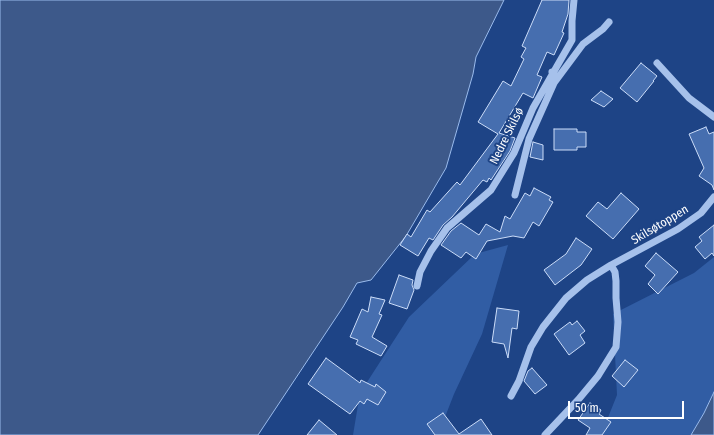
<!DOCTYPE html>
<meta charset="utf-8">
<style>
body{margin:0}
#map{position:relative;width:714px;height:435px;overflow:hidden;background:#1e4486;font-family:"Fira Sans Condensed",sans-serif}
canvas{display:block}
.scale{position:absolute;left:568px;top:401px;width:116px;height:18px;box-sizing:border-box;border:2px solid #fff;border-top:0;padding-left:5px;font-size:12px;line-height:14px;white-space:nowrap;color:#fff;-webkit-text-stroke:3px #1e4486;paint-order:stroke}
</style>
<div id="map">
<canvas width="714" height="435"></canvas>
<div class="scale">50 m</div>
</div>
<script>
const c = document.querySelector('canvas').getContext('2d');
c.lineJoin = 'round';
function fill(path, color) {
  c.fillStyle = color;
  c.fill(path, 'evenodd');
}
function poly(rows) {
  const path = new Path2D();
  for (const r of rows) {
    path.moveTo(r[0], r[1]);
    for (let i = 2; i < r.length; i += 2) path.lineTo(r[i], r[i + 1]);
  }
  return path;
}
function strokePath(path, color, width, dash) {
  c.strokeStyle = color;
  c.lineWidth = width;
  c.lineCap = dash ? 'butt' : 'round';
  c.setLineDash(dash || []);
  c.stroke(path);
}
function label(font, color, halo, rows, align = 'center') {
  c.font = font + ' "Fira Sans Condensed",sans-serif';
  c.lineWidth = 4;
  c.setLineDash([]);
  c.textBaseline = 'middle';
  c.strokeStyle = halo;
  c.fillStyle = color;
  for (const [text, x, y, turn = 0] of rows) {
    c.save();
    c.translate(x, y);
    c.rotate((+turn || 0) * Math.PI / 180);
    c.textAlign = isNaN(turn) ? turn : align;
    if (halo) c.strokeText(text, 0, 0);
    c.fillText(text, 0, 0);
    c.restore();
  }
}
const green = poly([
 [508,245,482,334,454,394,438,435,353,435,360,393,409,317,475,254],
 [714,257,714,392,704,413,691,435,601,435,617,395,613,314,694,273]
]);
const water = poly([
 [0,0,504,0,476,57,473,74,446,168,406,236,371,280,357,283,343,307,258,435,0,435,0,0],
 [714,392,714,435,691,435,704,413,714,392]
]);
const building = poly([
 [542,0,569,0,568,14,562,32,564,33,554,55,547,52,537,75,542,77,533,98,523,93,499,133,515,138,510,151,491,180,489,178,487,182,483,180,452,217,443,225,433,240,429,238,418,256,400,245,407,234,411,237,427,210,430,212,457,182,460,185,498,134,478,122,503,81,511,86,524,59,521,57,526,48,522,46,542,0],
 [641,63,657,76,653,81,654,81,637,102,620,88,641,63],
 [601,91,613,99,604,107,591,100,601,91],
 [706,127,709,134,714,132,714,190,712,185,699,176,704,168,689,134,706,127],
 [554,129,577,129,577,132,586,132,586,147,577,147,577,150,554,150,554,129],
 [533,142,543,145,543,160,530,157,533,142],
 [534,188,551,197,549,200,553,202,539,226,533,222,524,238,513,236,487,241,476,259,466,252,461,258,441,245,451,231,461,223,479,235,486,224,500,232,505,216,510,219,525,193,530,196,534,188],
 [621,193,639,209,613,239,586,216,598,202,607,209,621,193],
 [714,225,714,256,712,253,705,259,695,247,702,241,699,237,714,225],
 [576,238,592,249,581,265,555,285,544,270,566,254,576,238],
 [656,253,678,272,658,294,648,284,655,275,645,266,656,253],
 [399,275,413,280,412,285,414,290,407,309,389,303,399,275],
 [371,297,385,300,379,314,382,315,372,337,387,346,381,356,356,344,358,340,350,337,362,309,368,312,371,297],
 [497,308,519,311,517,329,512,328,508,358,504,344,492,342,497,308],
 [577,321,585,331,580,335,585,343,569,355,554,334,570,322,572,325,577,321],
 [326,358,360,383,361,380,375,387,376,384,386,392,378,405,367,399,364,404,360,401,350,414,308,384,326,358],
 [625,360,638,370,624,387,612,376,625,360],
 [532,368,547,385,535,394,524,381,528,371,532,368],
 [590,403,601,410,599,414,611,422,602,435,586,435,590,428,578,420,590,403],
 [443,413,459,434,481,419,492,435,435,435,427,424,443,413],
 [319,420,337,435,307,435,319,420]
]);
const minor = poly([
 [657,63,689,98,714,117],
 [554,83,583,44,603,29,609,22],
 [515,195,529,139,554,83,552,72],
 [417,286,420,272,431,251,447,228,491,190,514,153,533,108,572,40,572,21,574,0],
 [511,396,519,381,531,347,543,327,566,298,587,280,611,265,678,229,701,213,714,197],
 [545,435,578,400,598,376,616,347,618,322,616,298,616,281,615,272,611,265]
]);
const streetNames = [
 ["Nedre Skilsø",507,136,-64],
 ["Skilsøtoppen",660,225,-31]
];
fill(green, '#315da4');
fill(water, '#3d598a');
strokePath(water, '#9abbec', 1);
fill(building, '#466eaf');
strokePath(building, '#cbdcf8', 1);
strokePath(minor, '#a6c1eb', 7);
label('12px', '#fff', '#1e4486', streetNames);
</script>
